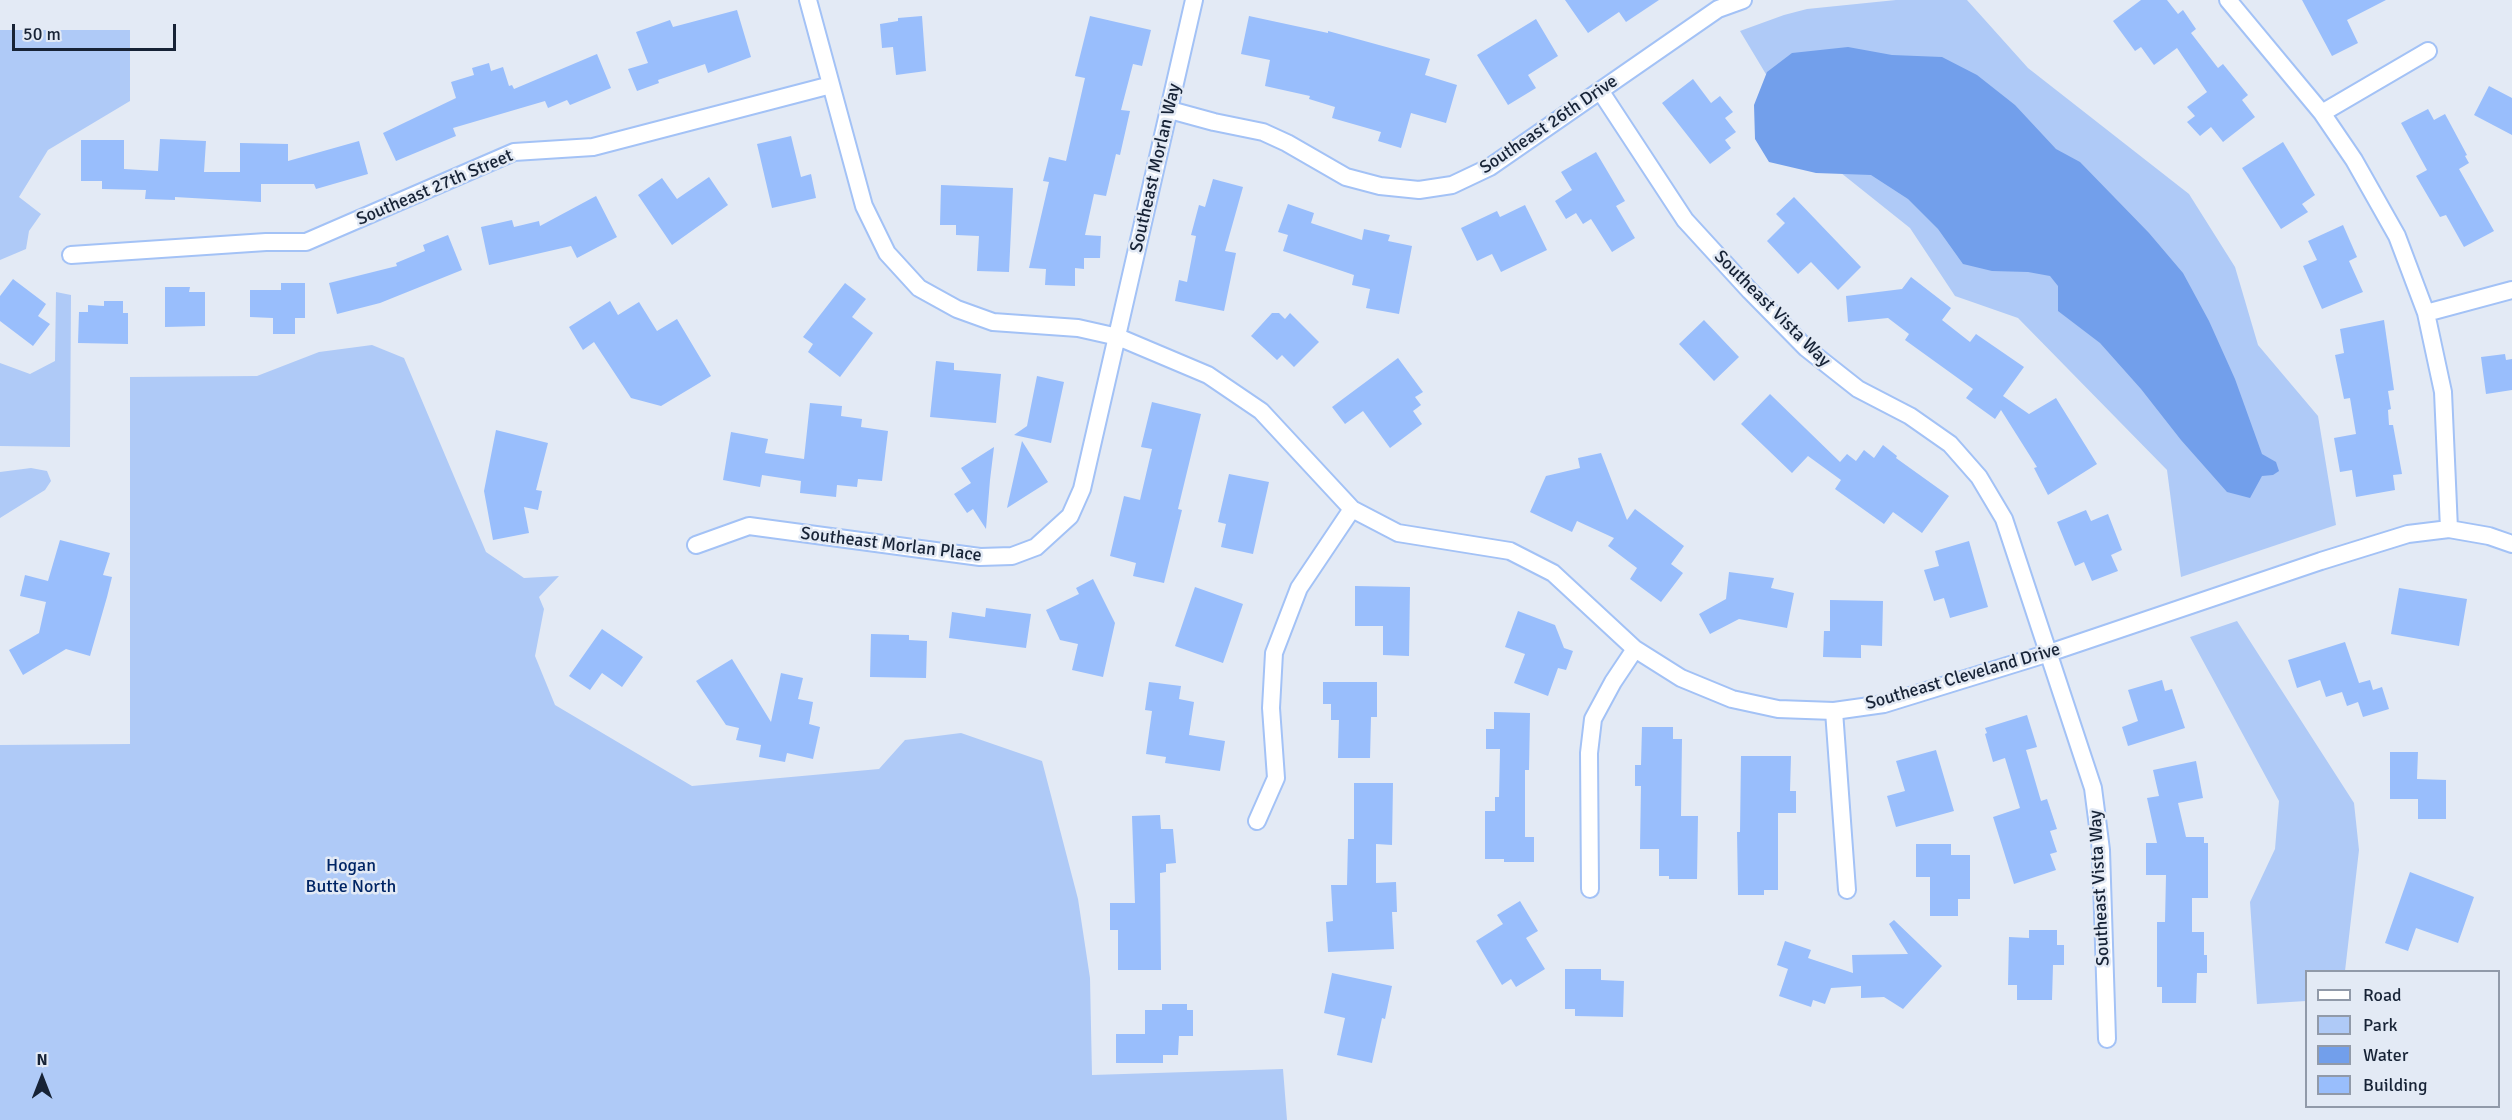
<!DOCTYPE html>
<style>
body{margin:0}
#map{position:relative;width:2512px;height:1120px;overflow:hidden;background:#e3eaf5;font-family:Signika,sans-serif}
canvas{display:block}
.legend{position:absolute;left:2305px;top:970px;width:195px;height:138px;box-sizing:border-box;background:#e3eaf5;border:2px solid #919aa9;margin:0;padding:8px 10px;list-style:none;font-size:18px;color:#172336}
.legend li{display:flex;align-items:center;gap:12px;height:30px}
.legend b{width:30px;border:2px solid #919aa9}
.north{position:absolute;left:12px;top:1048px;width:60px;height:60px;-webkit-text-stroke:4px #e3eaf5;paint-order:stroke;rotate:0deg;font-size:16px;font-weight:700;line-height:24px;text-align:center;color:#172336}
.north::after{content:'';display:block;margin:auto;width:21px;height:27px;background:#172336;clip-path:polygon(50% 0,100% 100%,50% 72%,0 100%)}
.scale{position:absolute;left:12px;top:24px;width:164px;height:27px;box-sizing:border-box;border:3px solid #172336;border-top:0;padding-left:8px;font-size:18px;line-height:21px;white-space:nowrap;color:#172336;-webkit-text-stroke:4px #e3eaf5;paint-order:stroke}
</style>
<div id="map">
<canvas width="2512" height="1120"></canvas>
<ul class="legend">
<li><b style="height:8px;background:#fff"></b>Road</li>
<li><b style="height:16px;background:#afcaf7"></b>Park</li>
<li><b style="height:16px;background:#729feb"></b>Water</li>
<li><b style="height:16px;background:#99befc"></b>Building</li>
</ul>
<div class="north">N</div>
<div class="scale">50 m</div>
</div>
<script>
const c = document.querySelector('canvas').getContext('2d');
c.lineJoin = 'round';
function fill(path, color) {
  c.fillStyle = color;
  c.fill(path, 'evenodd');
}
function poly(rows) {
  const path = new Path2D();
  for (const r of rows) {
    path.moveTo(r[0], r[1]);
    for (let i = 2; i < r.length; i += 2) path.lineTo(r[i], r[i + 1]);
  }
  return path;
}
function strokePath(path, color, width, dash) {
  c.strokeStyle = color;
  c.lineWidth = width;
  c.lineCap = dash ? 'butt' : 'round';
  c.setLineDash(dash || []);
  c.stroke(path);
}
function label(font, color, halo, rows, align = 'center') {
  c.font = font + ' Signika,sans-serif';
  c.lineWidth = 5;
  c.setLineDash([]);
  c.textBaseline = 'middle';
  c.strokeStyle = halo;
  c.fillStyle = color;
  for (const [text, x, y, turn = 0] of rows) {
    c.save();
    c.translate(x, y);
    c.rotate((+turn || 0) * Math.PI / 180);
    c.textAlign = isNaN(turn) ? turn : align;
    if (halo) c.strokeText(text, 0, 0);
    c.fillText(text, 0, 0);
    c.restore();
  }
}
const green = poly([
 [1896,0,1967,0,2028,68,2189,194,2235,267,2258,345,2318,416,2336,525,2181,577,2167,470,2018,318,1955,296,1910,228,1811,149,1740,31,1784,15,1807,9],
 [0,30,130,30,130,101,48,150,19,197,41,214,29,231,26,249,0,260],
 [56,292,71,295,70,447,0,446,0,363,30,374,55,361],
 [372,345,404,358,486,552,524,578,559,576,539,597,544,609,535,656,555,705,692,786,879,769,905,740,961,733,1042,761,1078,899,1090,978,1092,1075,1283,1069,1287,1120,0,1120,0,745,130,744,130,377,257,376,319,352],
 [31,468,47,471,51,481,45,490,0,518,0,472],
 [2237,621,2354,803,2359,850,2345,971,2306,972,2306,1001,2257,1004,2250,902,2275,849,2279,801,2190,637]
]);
const water = poly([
 [1848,47,1892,55,1942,57,1977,75,2015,105,2056,149,2080,162,2149,233,2183,273,2209,321,2235,379,2262,454,2276,462,2279,471,2273,475,2262,476,2250,498,2227,492,2181,440,2141,389,2100,343,2058,311,2058,286,2050,276,2028,272,1992,271,1963,264,1938,229,1908,199,1871,175,1816,173,1769,162,1755,139,1754,105,1767,72,1792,53]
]);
const building = poly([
 [1565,0,1659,0,1626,22,1619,12,1588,33],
 [2141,0,2167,0,2178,14,2183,10,2196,29,2191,33,2218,68,2223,64,2248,95,2242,100,2255,117,2223,142,2211,127,2200,136,2187,122,2195,116,2187,107,2207,92,2177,48,2154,65,2141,47,2135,51,2113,21],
 [2302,0,2386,0,2347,20,2358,43,2332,56],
 [737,10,751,57,708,73,705,64,658,80,659,83,637,91,628,69,648,63,636,32,670,20,673,27],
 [922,16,926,71,896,75,893,47,882,48,880,24,898,21,898,18],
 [1090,16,1151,30,1142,66,1133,64,1121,110,1130,111,1120,155,1116,154,1106,196,1094,194,1085,235,1101,236,1100,258,1084,258,1084,269,1075,268,1075,286,1045,285,1046,269,1029,268,1049,182,1043,181,1049,157,1066,161,1085,78,1075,76],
 [1249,16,1328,33,1328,31,1430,59,1425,75,1457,85,1446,123,1411,113,1401,148,1378,141,1381,132,1332,118,1335,107,1309,99,1310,96,1265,86,1270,60,1241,54],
 [1536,19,1558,56,1528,75,1536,88,1508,105,1477,55],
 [597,54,611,88,570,105,567,100,548,108,545,101,453,128,456,136,396,161,383,133,456,98,451,82,474,75,472,68,489,63,491,71,503,67,509,86,512,85,514,89],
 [1693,79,1711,103,1720,96,1733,112,1725,118,1736,132,1725,140,1731,148,1710,164,1662,103],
 [2489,86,2512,98,2512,135,2474,115],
 [2428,109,2434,120,2445,114,2467,155,2465,156,2469,163,2459,169,2494,231,2464,247,2446,215,2440,217,2416,176,2427,170,2401,123],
 [791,136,801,177,811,174,816,198,772,208,757,144],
 [160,139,206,141,204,172,240,172,240,143,288,144,288,161,359,141,368,174,316,189,314,184,261,184,261,202,175,197,175,200,145,199,146,190,102,189,102,181,81,181,81,140,124,140,124,169,158,171],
 [2283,142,2315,195,2302,204,2308,212,2281,229,2242,168],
 [1596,152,1625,201,1616,206,1635,238,1612,252,1591,219,1583,224,1576,213,1566,219,1555,201,1572,190,1561,172],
 [709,177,728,205,672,245,638,195,662,178,677,199],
 [1213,179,1243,187,1225,251,1236,253,1224,311,1175,301,1179,280,1187,282,1196,236,1191,235,1199,205,1205,207],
 [941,185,1013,188,1009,272,977,271,979,236,956,235,956,225,940,225],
 [596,196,617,237,577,258,571,246,489,265,481,227,512,220,514,227,539,221,540,226],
 [1794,197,1861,267,1838,290,1811,262,1798,274,1767,241,1785,223,1776,214],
 [1288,204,1314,213,1311,223,1362,240,1364,229,1390,235,1388,241,1412,246,1399,314,1366,308,1370,289,1352,285,1354,275,1283,251,1288,235,1278,232],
 [1525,205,1547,250,1501,272,1492,254,1477,261,1461,228,1497,211,1500,217],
 [2343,225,2357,257,2349,261,2363,292,2322,309,2303,266,2317,260,2308,241],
 [448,235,462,270,380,303,337,314,329,283,397,266,396,263,425,251,423,245],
 [1911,277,1951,308,1942,320,1970,342,1976,334,2024,367,2003,396,2029,414,2056,398,2097,464,2048,495,2034,468,2037,467,2001,410,1995,419,1966,398,1973,389,1905,340,1909,334,1888,318,1848,322,1846,296,1902,289],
 [13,279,46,304,38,316,50,324,33,346,0,321,0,296],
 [281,283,305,283,305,318,295,318,295,334,273,334,273,318,250,317,250,290,281,290],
 [845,283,866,299,852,317,873,333,840,377,808,352,813,344,803,337],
 [165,287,190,287,189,292,205,292,205,326,165,327],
 [104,301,123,301,123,313,128,313,128,344,78,343,79,312,88,312,88,305,104,306],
 [610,301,618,315,639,302,657,331,677,319,711,376,661,406,631,398,594,342,583,350,569,327],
 [1272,313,1279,313,1285,319,1290,313,1319,342,1294,367,1282,355,1277,360,1251,336],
 [1704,320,1739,357,1714,381,1679,344],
 [2384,320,2394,390,2388,391,2391,409,2388,410,2389,425,2393,425,2402,474,2393,475,2395,490,2356,497,2352,470,2340,472,2334,438,2356,434,2350,398,2344,399,2335,355,2344,353,2340,329],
 [2505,354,2506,360,2512,359,2512,390,2486,394,2481,357],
 [1398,358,1423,392,1415,397,1421,405,1413,411,1422,424,1390,448,1363,411,1345,424,1332,407],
 [936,361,954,363,954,370,1001,374,996,423,930,417],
 [1037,376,1064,382,1051,443,1014,435,1027,426],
 [1770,394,1840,462,1847,454,1856,461,1864,450,1874,458,1883,445,1897,456,1896,458,1949,496,1922,533,1893,512,1884,524,1835,489,1841,480,1808,456,1792,473,1741,424],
 [1152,402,1201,414,1178,509,1182,510,1164,583,1133,576,1136,563,1110,556,1124,496,1140,500,1152,449,1141,447],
 [810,403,842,406,841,416,862,419,861,427,888,431,882,481,858,479,857,487,837,485,836,497,800,493,801,481,762,475,760,487,723,480,731,432,768,439,765,453,804,459],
 [496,430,548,443,536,490,542,491,538,510,524,507,529,533,493,540,484,491],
 [1022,441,1048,482,1007,508],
 [994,447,990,480,986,529,973,509,967,513,954,494,971,483,961,468],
 [1601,453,1627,520,1635,509,1684,546,1671,564,1683,573,1661,602,1630,579,1637,568,1608,546,1614,538,1577,521,1572,532,1530,512,1546,476,1580,468,1578,458],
 [1229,474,1269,482,1253,554,1221,547,1226,524,1218,522],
 [2086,510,2091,521,2108,514,2122,550,2111,555,2118,571,2092,581,2084,562,2075,566,2057,522],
 [60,540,110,553,103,575,112,577,107,597,90,656,66,649,23,675,9,650,39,633,46,602,20,596,25,575,48,581],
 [1969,541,1988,607,1950,618,1944,598,1934,601,1924,570,1939,566,1935,551],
 [1729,572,1774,578,1771,588,1794,593,1787,628,1739,619,1710,634,1699,614,1726,599],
 [1093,579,1115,623,1103,677,1072,670,1078,644,1060,640,1046,610,1079,594,1076,588],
 [1355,586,1410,587,1409,656,1383,655,1383,626,1355,626],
 [1195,587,1243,604,1223,663,1175,646],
 [2399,588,2467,599,2459,646,2391,634],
 [1830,600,1883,601,1882,646,1861,645,1861,658,1823,657,1824,631,1830,631],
 [986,608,1031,614,1026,648,949,638,952,612,985,617],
 [1518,611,1555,625,1564,648,1573,651,1566,670,1558,668,1548,696,1514,683,1525,654,1505,647],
 [602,629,643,657,622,687,602,673,590,690,569,676],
 [871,634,909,635,909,640,927,641,926,678,870,677],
 [2345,642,2359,683,2370,680,2373,690,2382,687,2389,709,2363,717,2358,702,2347,706,2342,692,2326,697,2320,680,2297,688,2288,660],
 [732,659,771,722,781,673,803,678,798,699,813,702,809,724,820,727,813,759,787,753,785,762,759,757,761,745,736,740,739,728,726,725,696,681],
 [2162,680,2165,691,2172,689,2185,728,2128,746,2122,727,2138,721,2128,690],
 [1149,682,1181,686,1179,699,1194,702,1189,735,1225,741,1220,771,1165,763,1166,757,1146,754,1152,711,1145,710],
 [1323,682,1377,682,1377,717,1371,717,1370,758,1338,758,1339,720,1331,720,1331,704,1323,704],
 [1494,712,1530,713,1529,770,1525,770,1525,837,1534,837,1534,862,1504,862,1504,859,1485,859,1485,811,1495,811,1495,797,1499,797,1500,749,1486,749,1486,729,1494,729],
 [2027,715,2037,747,2026,750,2041,801,2047,799,2057,829,2050,831,2057,852,2050,854,2056,870,2014,884,1993,817,2020,808,2005,758,1993,762,1985,734,1987,733,1985,728],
 [1642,727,1673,727,1673,739,1682,739,1681,816,1698,816,1697,879,1669,879,1669,876,1659,876,1659,849,1640,849,1641,786,1635,786,1635,765,1641,765],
 [1936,750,1954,811,1896,827,1887,796,1905,791,1896,761],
 [2390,752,2418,752,2417,779,2446,780,2446,819,2418,819,2418,799,2390,799],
 [1741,756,1791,756,1790,791,1796,791,1796,813,1778,813,1778,890,1764,890,1764,895,1738,895,1737,832,1740,832],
 [2196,761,2203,798,2178,803,2186,837,2204,837,2204,843,2208,843,2208,898,2192,898,2192,932,2204,932,2204,955,2207,955,2207,973,2197,973,2196,1003,2162,1003,2162,987,2157,987,2157,922,2165,922,2166,875,2146,875,2146,843,2157,843,2147,798,2159,796,2153,770],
 [1354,783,1393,783,1392,845,1376,844,1376,883,1396,882,1397,912,1392,912,1394,949,1328,952,1326,922,1333,921,1331,885,1347,885,1348,839,1354,839],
 [1160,815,1161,829,1173,829,1176,863,1166,864,1166,872,1160,873,1161,970,1118,970,1118,930,1110,930,1110,903,1135,903,1132,816],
 [1916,844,1951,844,1951,855,1970,855,1970,899,1958,899,1958,916,1930,916,1930,877,1916,877],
 [2410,872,2474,897,2458,943,2416,928,2408,951,2385,943],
 [1520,901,1538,931,1526,938,1545,969,1516,987,1511,979,1502,985,1476,941,1503,924,1497,915],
 [1894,920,1942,966,1903,1009,1884,997,1861,998,1861,986,1831,988,1825,1004,1813,1000,1811,1007,1779,996,1788,969,1777,965,1785,941,1811,950,1808,958,1853,973,1852,955,1908,954,1889,924],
 [2029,930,2057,930,2057,945,2064,945,2064,965,2053,965,2052,1000,2017,1000,2017,985,2008,985,2009,937,2029,938],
 [1565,969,1601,969,1601,980,1624,981,1623,1017,1575,1016,1575,1009,1565,1009],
 [1332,973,1392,986,1385,1019,1382,1018,1372,1063,1337,1055,1345,1018,1324,1013],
 [1162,1004,1187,1004,1187,1010,1193,1010,1193,1036,1179,1036,1178,1055,1163,1055,1163,1063,1116,1063,1116,1034,1145,1034,1145,1010,1162,1010]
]);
const street = poly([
 [808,0,864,206,887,253,919,288,957,309,993,322,1078,328,1118,337,1208,375,1261,411,1352,509,1398,533,1510,551,1553,573,1635,649,1681,678,1732,699,1778,709,1834,711,1884,704,2049,653,2321,561,2408,534,2449,529,2489,536,2512,544],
 [2228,0,2322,113,2354,160,2397,236,2426,313,2443,392,2449,529],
 [1601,92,1685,220,1750,291,1806,348,1858,389,1910,416,1950,444,1979,477,2004,519,2093,788,2101,850,2107,1039],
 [1170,110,1214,122,1263,132,1287,143,1346,177,1380,186,1419,190,1452,185,1490,167,1718,9,1743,0],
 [2322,113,2428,51],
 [71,255,266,242,306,242,514,152,593,147,831,85],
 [2426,313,2512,290],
 [696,545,749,526,980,557,1012,556,1036,547,1070,516,1082,489,1194,0],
 [1834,711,1847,890],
 [1257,821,1276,778,1271,708,1274,653,1299,588,1352,509],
 [1590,889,1589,753,1593,719,1613,682,1635,649]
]);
const streetNames = [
 ["Southeast 26th Drive",1549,125,-34],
 ["Southeast Morlan Way",1156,168,-77],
 ["Southeast 27th Street",435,188,-23],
 ["Southeast Vista Way",1772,309,45],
 ["Southeast Morlan Place",891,545,7],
 ["Southeast Cleveland Drive",1963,677,-16],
 ["Southeast Vista Way",2100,888,-93]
];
const parkNames = [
 ["Hogan",351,866],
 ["Butte North",351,887]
];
fill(green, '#afcaf7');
fill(water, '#729feb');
fill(building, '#99befc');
strokePath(street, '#a3c2f6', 20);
strokePath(street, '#fff', 16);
label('18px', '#172336', '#e3eaf5', streetNames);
label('18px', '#002565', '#e3eaf5', parkNames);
</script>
